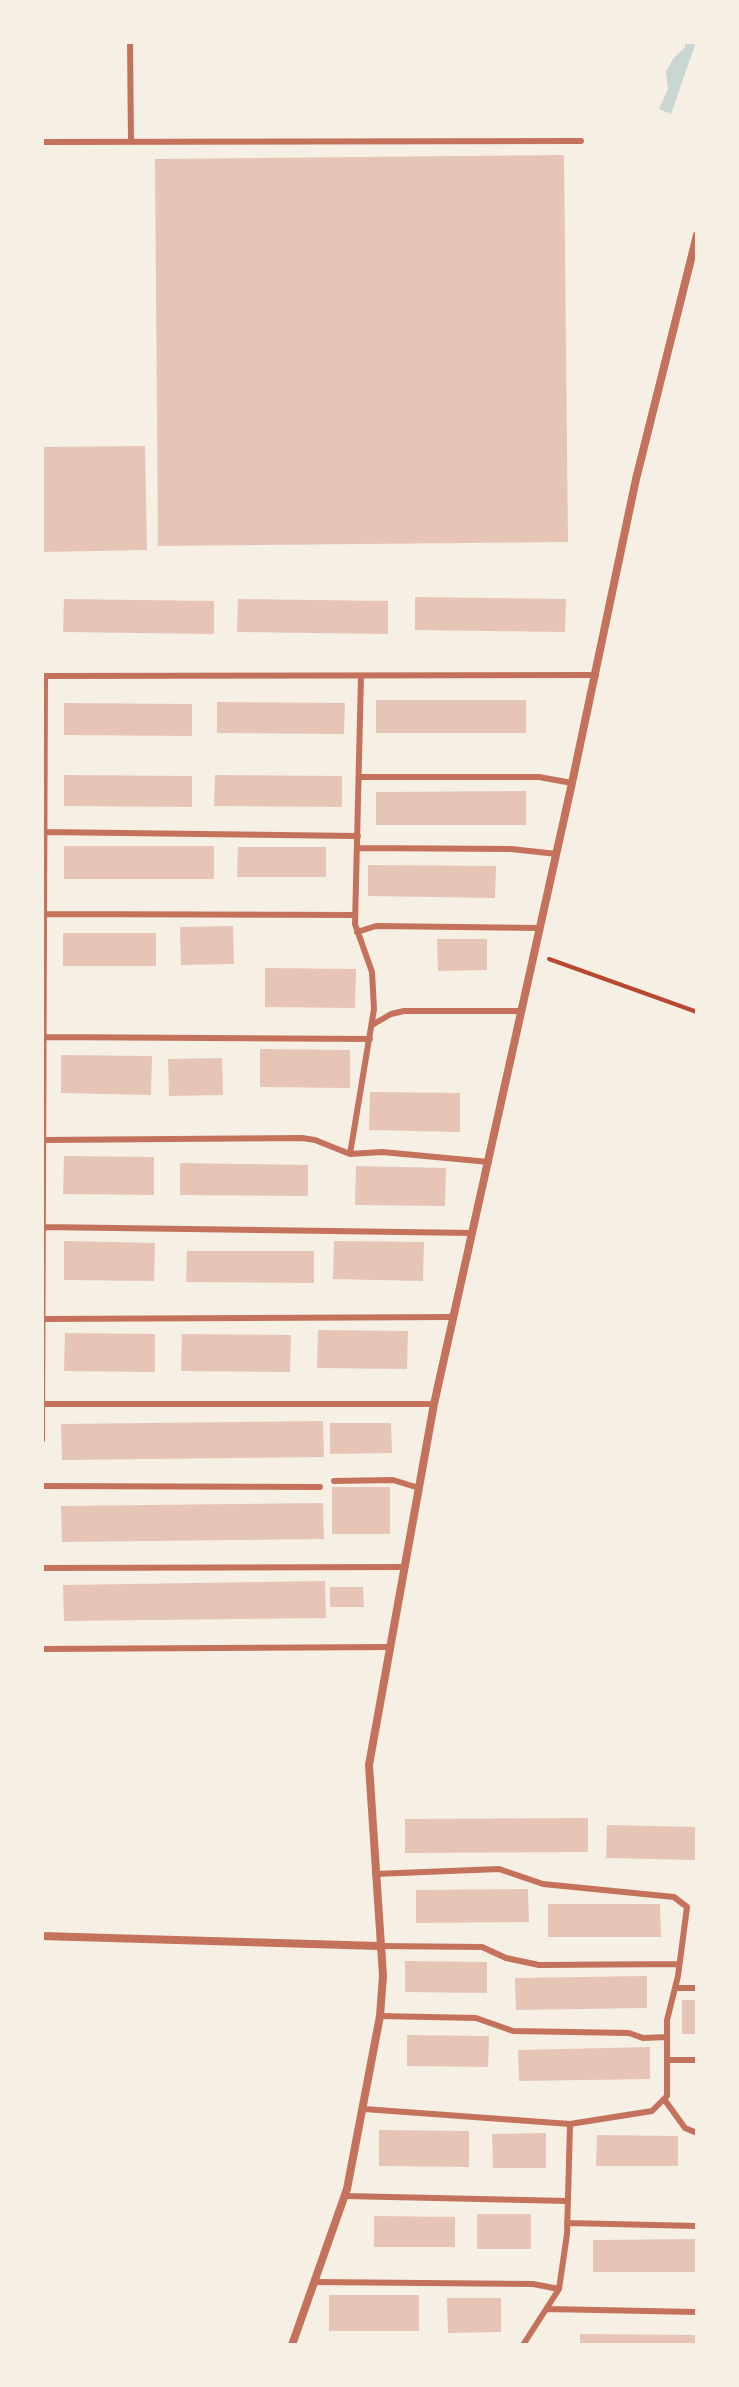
<!DOCTYPE html>
<style>
body{margin:0}
#map{position:relative;width:739px;height:2387px;overflow:hidden;background:#f6efe4;font-family:"Open Sans",sans-serif}
canvas{display:block}
.frame{position:absolute;inset:0;border:44px solid #f6efe4;pointer-events:none}
</style>
<div id="map">
<canvas width="739" height="2387"></canvas>
<div class="frame"></div>
</div>
<script>
const c = document.querySelector('canvas').getContext('2d');
c.lineJoin = 'round';
function fill(path, color) {
  c.fillStyle = color;
  c.fill(path, 'evenodd');
}
function poly(rows) {
  const path = new Path2D();
  for (const r of rows) {
    path.moveTo(r[0], r[1]);
    for (let i = 2; i < r.length; i += 2) path.lineTo(r[i], r[i + 1]);
  }
  return path;
}
function strokePath(path, color, width, dash) {
  c.strokeStyle = color;
  c.lineWidth = width;
  c.lineCap = dash ? 'butt' : 'round';
  c.setLineDash(dash || []);
  c.stroke(path);
}
const water = poly([
 [685,42,696,42,671,114,659,109,668,89,666,72,673,59,685,47]
]);
const building = poly([
 [564,155,568,542,158,546,155,159],
 [145,446,147,550,42,552,42,447],
 [415,597,566,599,565,632,415,630],
 [64,599,214,601,214,634,63,632],
 [238,599,388,601,388,634,237,632],
 [376,700,526,700,526,733,376,733],
 [217,702,345,703,344,734,217,733],
 [64,703,192,704,192,736,64,735],
 [64,775,192,776,192,807,64,806],
 [215,775,342,776,342,807,214,806],
 [526,791,526,825,376,825,376,792],
 [64,846,214,846,214,879,64,879],
 [238,847,326,847,326,877,237,877],
 [368,865,496,866,495,898,368,896],
 [233,926,234,964,181,965,180,927],
 [63,933,156,933,156,966,63,966],
 [437,939,487,939,487,970,438,971],
 [265,968,356,969,355,1008,265,1007],
 [260,1049,350,1050,350,1088,260,1087],
 [61,1055,152,1056,151,1095,61,1093],
 [222,1058,223,1095,169,1096,168,1059],
 [370,1092,460,1093,460,1132,369,1130],
 [64,1156,154,1157,154,1195,63,1194],
 [180,1163,308,1165,308,1196,180,1195],
 [356,1166,446,1168,445,1206,355,1205],
 [64,1241,155,1243,154,1281,64,1280],
 [334,1241,424,1242,423,1281,333,1279],
 [187,1251,314,1251,314,1283,186,1282],
 [318,1330,408,1331,407,1369,317,1368],
 [65,1333,155,1334,155,1372,64,1371],
 [182,1334,291,1335,290,1372,181,1371],
 [323,1421,324,1457,62,1460,61,1424],
 [330,1423,391,1423,392,1453,330,1454],
 [332,1487,390,1487,390,1534,332,1534],
 [323,1503,324,1539,62,1542,61,1506],
 [325,1581,326,1618,64,1621,63,1585],
 [330,1587,363,1587,364,1607,330,1607],
 [588,1818,588,1852,405,1853,405,1819],
 [607,1825,697,1827,697,1860,606,1858],
 [528,1889,529,1922,416,1923,416,1890],
 [548,1904,660,1904,661,1937,548,1937],
 [405,1961,487,1962,487,1993,405,1992],
 [647,1976,647,2008,516,2010,515,1978],
 [682,2000,697,2000,697,2034,682,2034],
 [407,2035,489,2036,488,2067,407,2066],
 [650,2047,650,2079,519,2081,518,2050],
 [379,2130,469,2131,469,2167,379,2166],
 [546,2133,546,2168,493,2168,492,2134],
 [597,2135,678,2136,678,2166,596,2166],
 [477,2214,531,2214,531,2249,477,2249],
 [374,2216,455,2217,455,2247,374,2247],
 [697,2239,697,2272,593,2272,593,2240],
 [329,2295,419,2295,419,2331,329,2331],
 [447,2298,501,2298,501,2332,448,2333],
 [580,2334,697,2335,697,2345,580,2345]
]);
const path = poly([
 [549,959,697,1012]
]);
const service = poly([
 [130,42,131,142],
 [42,142,581,141],
 [42,676,596,675],
 [359,777,539,777,572,783],
 [44,832,358,836],
 [358,848,511,849,557,854],
 [42,914,355,915],
 [357,932,376,926,540,928],
 [372,1025,391,1014,404,1011,522,1011],
 [44,1037,370,1039],
 [43,1140,302,1138,315,1140,350,1154,382,1152,489,1162],
 [350,1154,374,1009,372,972,355,924,361,676],
 [43,1227,473,1233],
 [42,1319,454,1317],
 [42,1404,434,1404],
 [42,1440,45,676],
 [334,1481,393,1480,419,1488],
 [42,1486,320,1487],
 [42,1568,405,1567],
 [42,1649,390,1647],
 [379,1946,482,1947,506,1958,539,1965,679,1964],
 [675,1988,697,1988],
 [380,2016,476,2018,513,2031,629,2033,643,2038,667,2037],
 [668,2060,697,2060],
 [664,2099,685,2128,697,2133],
 [364,2109,570,2124,652,2111,667,2096,667,2020,678,1976,687,1907,674,1897,543,1884,499,1869,375,1874],
 [345,2196,568,2201],
 [567,2223,697,2226],
 [314,2282,533,2284,559,2289],
 [547,2309,697,2312],
 [523,2345,559,2289,567,2234,570,2124]
]);
const minor = poly([
 [42,1936,379,1946],
 [292,2345,347,2189,380,2016,383,1976,369,1765,434,1404,572,783,636,479,697,235]
]);
fill(water, '#c9d6d2');
fill(building, '#e6c5b7');
strokePath(path, '#b5482f', 4);
strokePath(service, '#c5725c', 6);
strokePath(minor, '#c5725c', 8);
</script>
